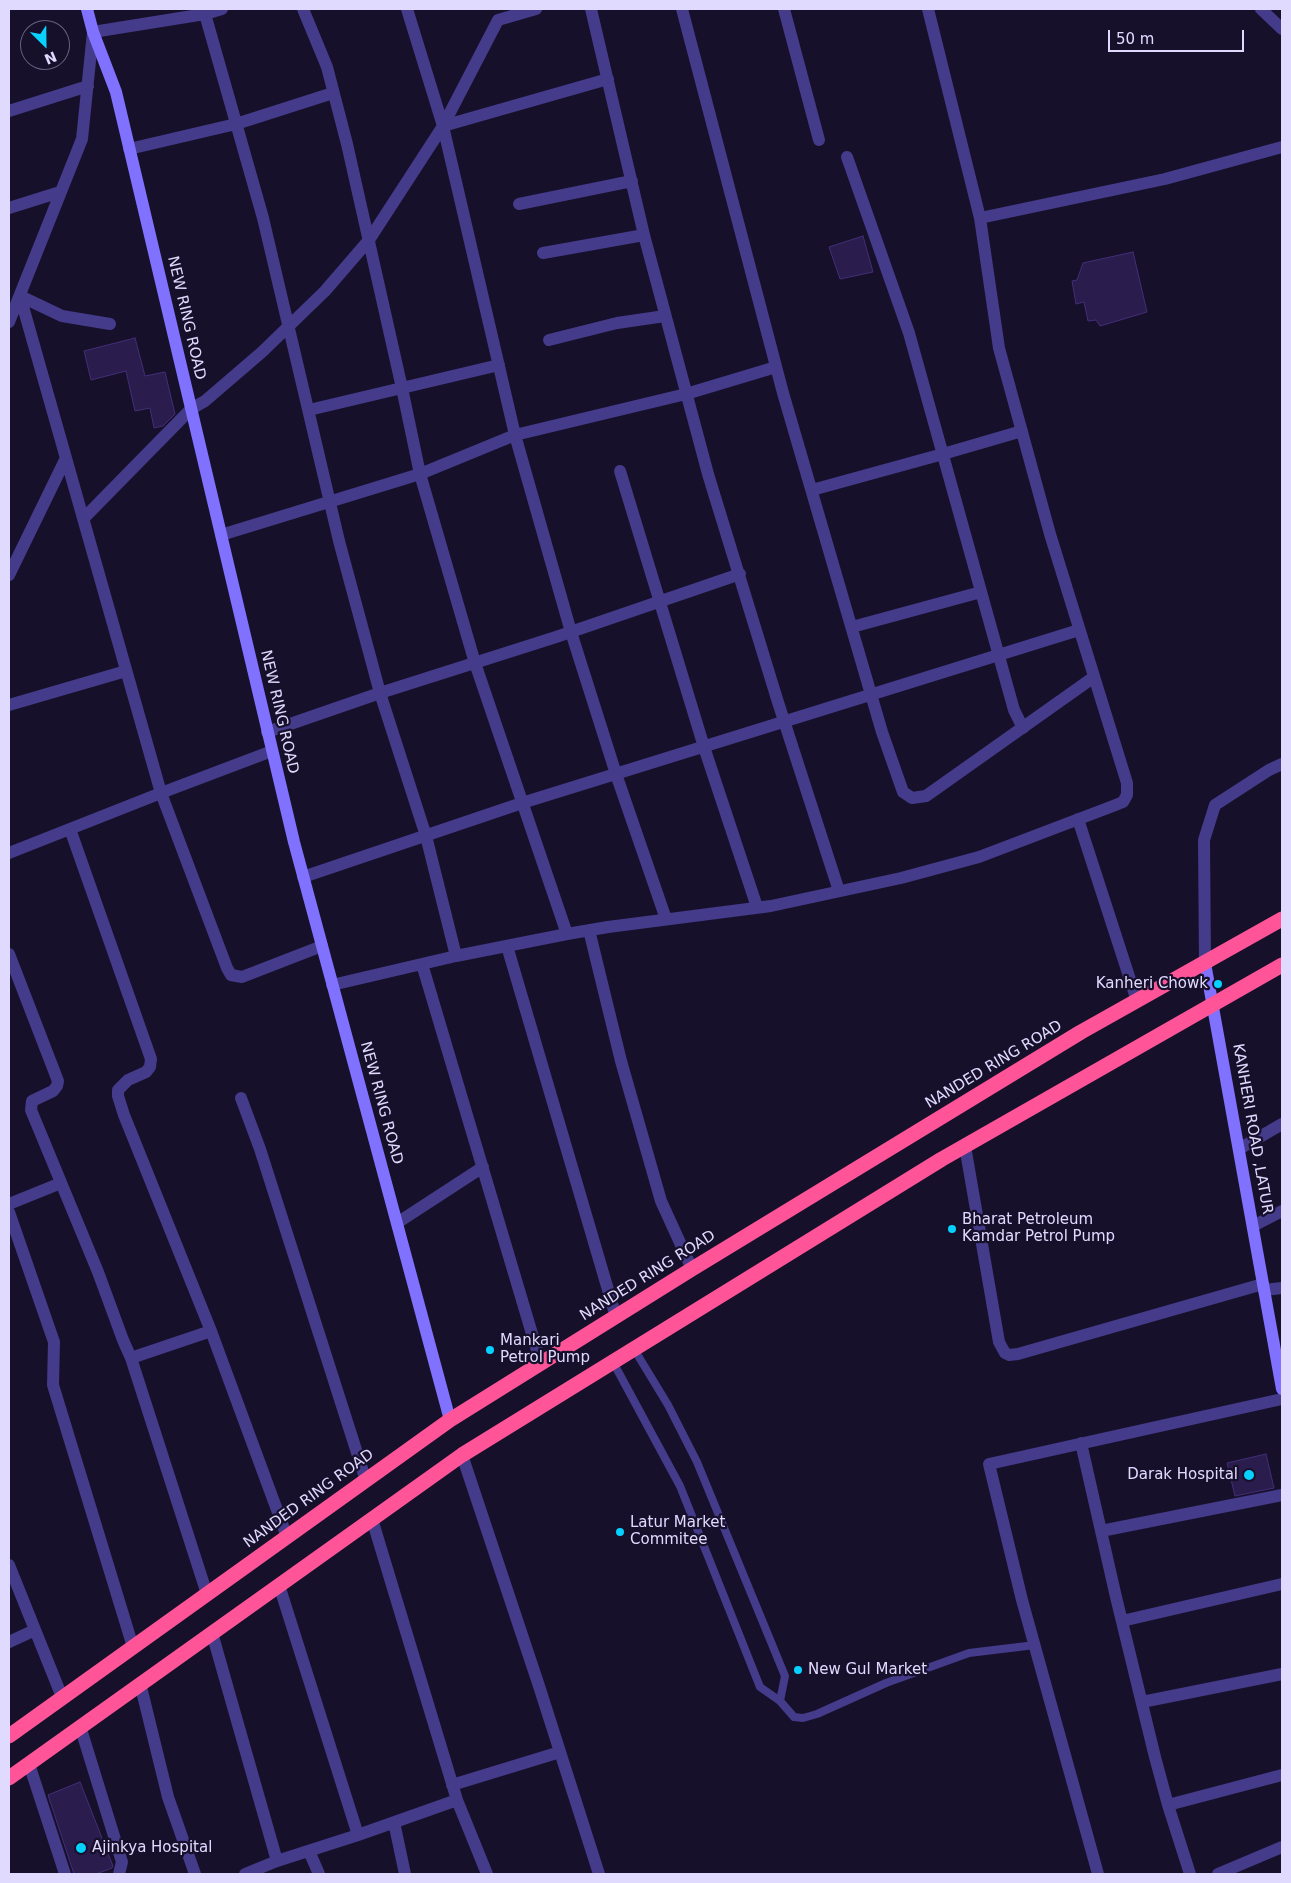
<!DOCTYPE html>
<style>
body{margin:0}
#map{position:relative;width:1291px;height:1883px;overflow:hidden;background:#17102b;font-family:"DejaVu Sans",sans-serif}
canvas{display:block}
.frame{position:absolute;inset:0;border:10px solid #e1daff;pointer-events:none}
.north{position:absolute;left:20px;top:20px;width:50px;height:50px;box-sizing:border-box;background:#17102b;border:1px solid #686180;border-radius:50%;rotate:157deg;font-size:14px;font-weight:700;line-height:20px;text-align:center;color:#e1daff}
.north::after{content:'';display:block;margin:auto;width:18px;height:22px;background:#06d1ff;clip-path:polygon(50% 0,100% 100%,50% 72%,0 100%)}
.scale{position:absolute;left:1108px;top:30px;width:136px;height:22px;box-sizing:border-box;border:2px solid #e1daff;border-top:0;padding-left:6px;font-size:15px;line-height:18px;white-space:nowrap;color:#e1daff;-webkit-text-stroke:4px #17102b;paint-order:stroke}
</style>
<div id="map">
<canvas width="1291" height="1883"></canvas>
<div class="frame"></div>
<div class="north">N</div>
<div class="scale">50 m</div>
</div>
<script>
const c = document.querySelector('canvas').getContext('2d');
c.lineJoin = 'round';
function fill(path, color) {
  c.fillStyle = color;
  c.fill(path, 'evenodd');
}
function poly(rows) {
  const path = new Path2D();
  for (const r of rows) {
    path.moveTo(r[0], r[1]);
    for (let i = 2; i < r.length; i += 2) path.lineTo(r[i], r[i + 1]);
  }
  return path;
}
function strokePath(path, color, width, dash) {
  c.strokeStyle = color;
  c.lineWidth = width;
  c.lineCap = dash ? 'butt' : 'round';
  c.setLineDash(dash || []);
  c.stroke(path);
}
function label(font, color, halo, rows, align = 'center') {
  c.font = font + ' "DejaVu Sans",sans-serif';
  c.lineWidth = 4.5;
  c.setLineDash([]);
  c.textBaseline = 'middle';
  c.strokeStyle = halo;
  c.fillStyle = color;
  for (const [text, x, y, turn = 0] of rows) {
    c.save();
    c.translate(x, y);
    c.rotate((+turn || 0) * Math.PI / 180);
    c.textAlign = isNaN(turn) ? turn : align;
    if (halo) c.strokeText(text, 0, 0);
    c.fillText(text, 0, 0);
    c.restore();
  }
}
const building = poly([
 [863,236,873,272,840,279,829,247,863,236],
 [1133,252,1147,312,1100,326,1096,320,1088,321,1084,302,1076,304,1072,281,1077,280,1083,263,1133,252],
 [135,338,145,376,165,372,175,414,163,426,154,428,150,408,135,411,126,371,91,380,84,351,135,338],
 [1266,1454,1274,1488,1235,1496,1227,1463,1266,1454],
 [80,1782,113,1866,112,1868,96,1874,74,1874,48,1795,80,1782]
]);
const lane = poly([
 [634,1349,668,1405,697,1462,785,1676,780,1701],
 [613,1362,680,1486,760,1687,780,1701,794,1717,803,1718,817,1714,886,1683,969,1653,1035,1645]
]);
const street = poly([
 [303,9,327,67,347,144,402,388,420,474,475,663,567,934],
 [407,9,443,126,515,435,571,632,616,774,666,919],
 [591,9,644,235,708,474,777,699,839,891],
 [682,9,783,393,882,732,903,792,912,798,926,796,1094,677],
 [784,9,819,140],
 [1261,9,1282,29],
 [205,14,263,218,339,541,380,693,426,836,456,956],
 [9,111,88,86],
 [443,126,608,79],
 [129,149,236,124,333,93],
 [847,157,909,333,1014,710,1023,728],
 [519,204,632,181],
 [9,208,60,192],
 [980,218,1165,179,1282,147],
 [543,253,644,235],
 [20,296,62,316,110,324],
 [9,322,82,139,93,32,205,14,222,9],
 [549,340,617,323,665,316],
 [309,410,499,365],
 [620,471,704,747,757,907],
 [812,490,943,454,1022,431],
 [83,519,191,409,205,401,262,352,325,291,369,240,443,126,498,20,536,9],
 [221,535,420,474,515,435,686,394,776,367],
 [9,575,66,458],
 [852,627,981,592],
 [9,705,126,671],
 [267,732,380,693,556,637,740,574],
 [272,751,161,793,227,968,231,975,242,977,322,946],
 [1078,819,1137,1001],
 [70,829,151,1059,150,1067,146,1072,128,1080,118,1090,118,1096,124,1115,211,1331,287,1537],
 [9,853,161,793,20,296],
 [303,877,522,803,1079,630],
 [589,930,621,1061,661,1201,692,1269],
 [507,946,616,1317],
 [9,954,58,1081,57,1086,53,1091,32,1101,31,1110,98,1272,123,1340,131,1358],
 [1205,963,1204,840,1215,805,1269,770,1282,764],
 [422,964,541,1364],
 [332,985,456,956,567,934,608,927,771,906,901,878,979,857,1113,806,1123,802,1127,795,1127,783,1050,534,999,348,980,218,928,9],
 [241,1098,260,1149,366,1481],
 [965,1146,999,1342,1005,1353,1009,1355,1018,1354,1263,1284],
 [1239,1149,1282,1124],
 [9,1204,61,1183],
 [9,1212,54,1342,53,1385,133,1647],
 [397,1223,483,1167],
 [1253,1226,1282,1211],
 [1264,1290,1282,1288],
 [1081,1443,1116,1597,1155,1757,1168,1805,1190,1874],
 [462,1455,539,1686,599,1874],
 [372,1519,457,1800,487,1874],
 [1101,1531,1282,1495],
 [9,1565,62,1697],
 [279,1585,358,1835,457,1800],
 [207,1594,131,1358,211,1331],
 [1122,1621,1282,1584],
 [212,1633,277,1861,358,1835],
 [9,1642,35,1630],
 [140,1683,168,1797,195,1874],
 [1142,1702,1282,1674],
 [80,1726,122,1862,119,1874],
 [29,1764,65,1874],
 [452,1785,560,1752],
 [1168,1805,1282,1775],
 [394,1822,405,1874],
 [309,1851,319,1874],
 [245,1874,277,1861],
 [1098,1874,1022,1600,989,1464,1282,1399],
 [1218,1874,1282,1847]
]);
const secondary = poly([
 [87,9,93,32,116,92,294,842,450,1420],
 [1205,963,1282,1389]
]);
const highway = poly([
 [9,1736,450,1420,692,1269,1081,1032,1282,919],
 [9,1778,462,1455,942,1159,1282,965]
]);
const markers = [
 [1218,984,5,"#06d1ff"],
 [952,1229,5,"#06d1ff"],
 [490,1350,5,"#06d1ff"],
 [1249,1475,6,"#06d1ff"],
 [620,1532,5,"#06d1ff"],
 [798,1670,5,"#06d1ff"],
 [81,1848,6,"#06d1ff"]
];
const streetNames = [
 ["NEW RING ROAD",186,318,77],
 ["NEW RING ROAD",279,712,77],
 ["NANDED RING ROAD",994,1065,-31],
 ["NEW RING ROAD",381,1103,75],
 ["KANHERI ROAD ,LATUR",1252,1129,80],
 ["NANDED RING ROAD",648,1276,-32],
 ["NANDED RING ROAD",309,1499,-36]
];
const poiNames = [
 ["Kanheri Chowk",1208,984,"right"],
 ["Bharat Petroleum",962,1220],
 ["Kamdar Petrol Pump",962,1237],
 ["Mankari",500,1341],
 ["Petrol Pump",500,1358],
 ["Darak Hospital",1238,1475,"right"],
 ["Latur Market",630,1523],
 ["Commitee",630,1540],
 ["New Gul Market",808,1670],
 ["Ajinkya Hospital",92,1848]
];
fill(building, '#2a1c4c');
strokePath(building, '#432e78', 1);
strokePath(lane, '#443b8a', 8);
strokePath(street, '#443b8a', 12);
strokePath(secondary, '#8071ff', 12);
strokePath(highway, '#ff5598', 15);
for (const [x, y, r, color] of markers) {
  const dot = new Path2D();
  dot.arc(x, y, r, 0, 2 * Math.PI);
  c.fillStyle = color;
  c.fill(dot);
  strokePath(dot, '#17102b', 2);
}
label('15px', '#e1daff', '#17102b', streetNames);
label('15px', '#e1daff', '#17102b', poiNames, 'left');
</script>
